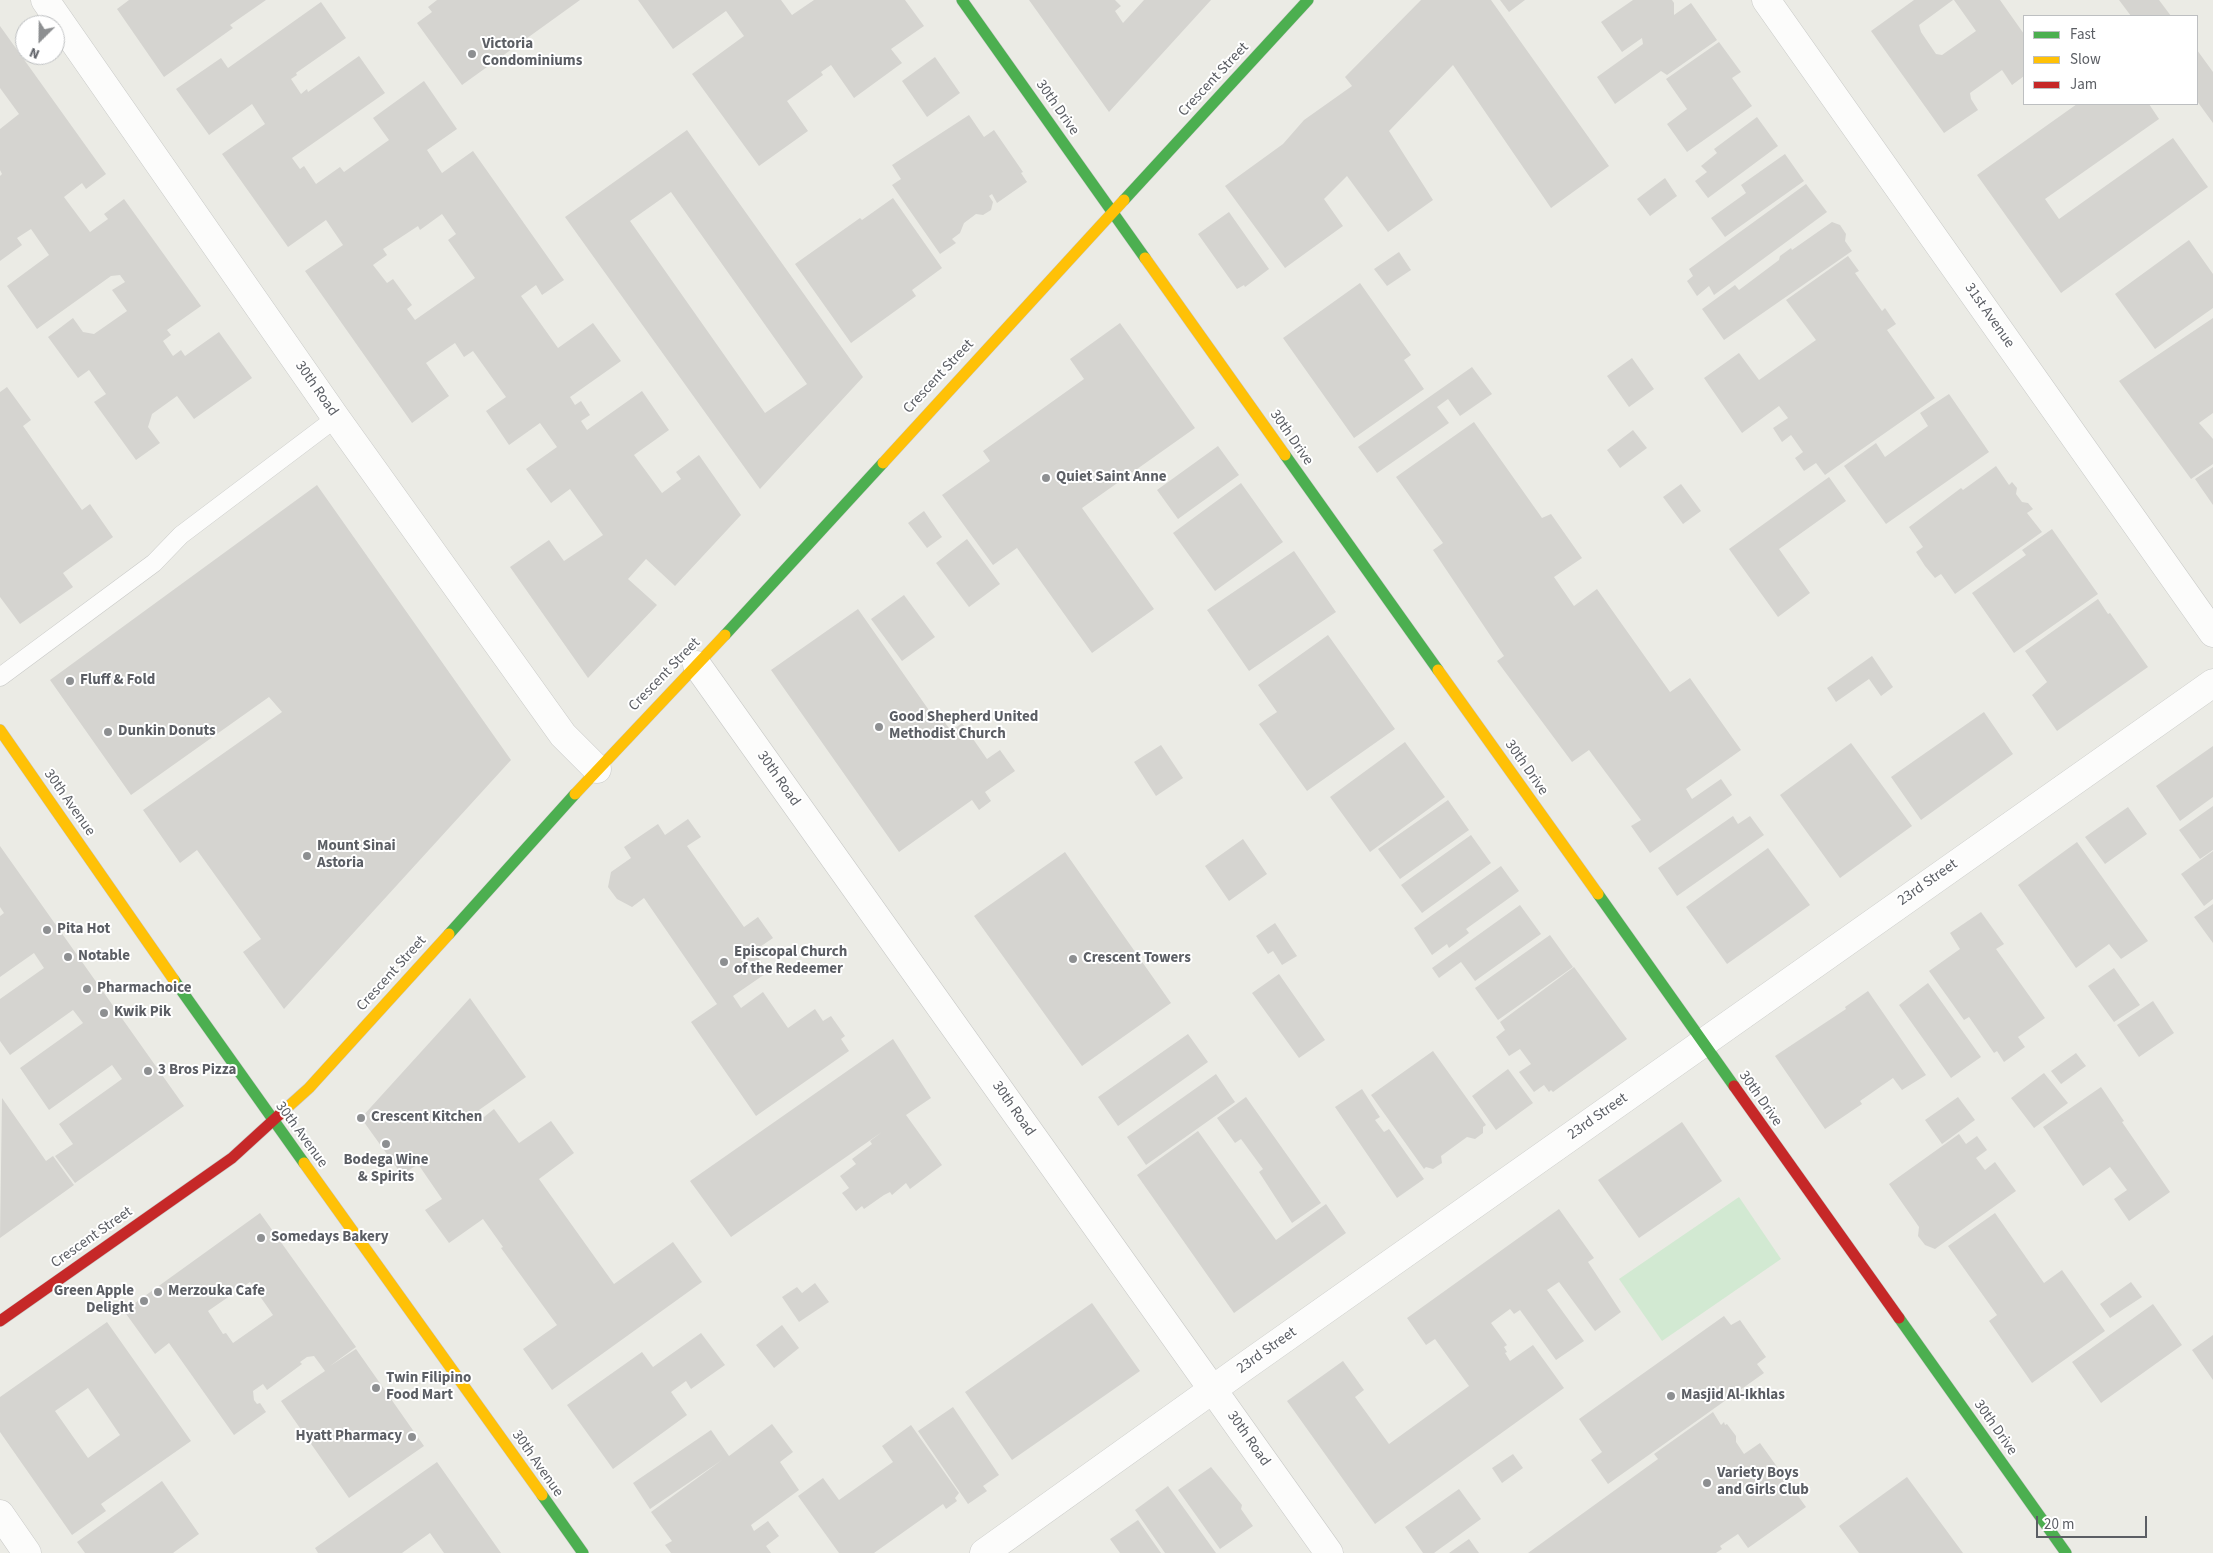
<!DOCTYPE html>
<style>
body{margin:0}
#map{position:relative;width:2213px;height:1553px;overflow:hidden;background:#ebebe5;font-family:"Source Sans 3",sans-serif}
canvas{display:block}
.legend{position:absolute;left:2023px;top:15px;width:175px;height:90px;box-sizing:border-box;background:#fff;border:1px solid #bdbfc1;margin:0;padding:6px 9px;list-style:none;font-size:15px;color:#5b5e64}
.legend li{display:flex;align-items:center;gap:10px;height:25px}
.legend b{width:25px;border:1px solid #bdbfc1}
.north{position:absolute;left:15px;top:15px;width:50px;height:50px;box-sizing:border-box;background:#fff;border:1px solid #bdbfc1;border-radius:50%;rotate:203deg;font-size:14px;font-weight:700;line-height:20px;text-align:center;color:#5b5e64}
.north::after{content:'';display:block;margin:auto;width:18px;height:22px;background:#8d8f91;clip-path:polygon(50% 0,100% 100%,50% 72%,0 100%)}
.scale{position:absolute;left:2036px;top:1516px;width:111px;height:22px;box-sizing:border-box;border:2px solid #5b5e64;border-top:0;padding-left:6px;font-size:15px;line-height:18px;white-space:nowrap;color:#5b5e64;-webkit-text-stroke:4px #fff;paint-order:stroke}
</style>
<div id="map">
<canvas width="2213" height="1553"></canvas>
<ul class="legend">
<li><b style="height:6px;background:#4caf50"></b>Fast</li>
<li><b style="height:6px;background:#ffc107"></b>Slow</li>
<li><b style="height:6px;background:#c62828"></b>Jam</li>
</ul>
<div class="north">N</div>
<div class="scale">20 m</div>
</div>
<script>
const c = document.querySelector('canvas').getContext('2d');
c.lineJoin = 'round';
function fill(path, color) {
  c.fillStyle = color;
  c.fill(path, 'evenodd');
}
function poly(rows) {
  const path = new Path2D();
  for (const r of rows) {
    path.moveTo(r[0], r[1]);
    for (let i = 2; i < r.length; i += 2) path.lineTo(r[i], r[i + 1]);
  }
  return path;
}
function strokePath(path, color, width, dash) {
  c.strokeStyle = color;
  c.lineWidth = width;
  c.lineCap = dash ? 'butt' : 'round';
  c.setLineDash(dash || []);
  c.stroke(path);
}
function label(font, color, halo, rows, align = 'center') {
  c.font = font + ' "Source Sans 3",sans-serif';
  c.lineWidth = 4;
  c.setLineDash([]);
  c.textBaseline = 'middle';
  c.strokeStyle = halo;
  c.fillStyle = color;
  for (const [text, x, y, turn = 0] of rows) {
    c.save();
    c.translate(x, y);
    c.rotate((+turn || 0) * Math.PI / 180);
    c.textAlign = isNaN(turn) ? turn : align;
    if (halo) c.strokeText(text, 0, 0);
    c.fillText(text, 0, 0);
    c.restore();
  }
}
const green = poly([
 [1739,1197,1781,1259,1662,1341,1619,1279]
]);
const building = poly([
 [129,0,266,0,230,25,233,28,164,77,117,9],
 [437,0,580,0,462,85,417,23,432,12,428,7],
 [638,0,781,0,792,15,814,0,905,0,924,26,891,49,902,63,854,98,831,65,821,72,823,75,787,101,808,131,759,166,692,74,744,36,726,11,673,49],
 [1029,0,1115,0,1121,6,1115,11,1123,23,1144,0,1211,0,1109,112],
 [1421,0,1491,0,1609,166,1551,208,1453,65,1389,131,1433,200,1388,232,1347,176,1324,199,1343,226,1285,268,1225,186,1283,144,1304,120,1352,86,1345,77],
 [1500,0,1525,0,1509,12],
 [1633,0,1672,0,1674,3,1674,15,1691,3,1717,40,1667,75,1661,71,1615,104,1597,77,1643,44,1642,38,1622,52,1601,22],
 [1914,0,1953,0,1919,25,1921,32,1936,54,1942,55,1976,31,1954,0,2000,0,2024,34,2024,76,2012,85,2002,70,1970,93,1971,99,1978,110,1944,133,1871,31],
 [2119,0,2159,0,2171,16,2131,16],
 [321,2,346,38,296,73,297,75,291,79,301,94,307,89,308,92,359,56,385,93,292,158,300,169,304,166,316,184,340,167,344,172,389,140,373,118,424,81,457,129,427,150,442,173,473,151,564,280,542,295,536,285,521,296,558,348,593,323,621,361,570,397,575,405,581,401,590,415,581,421,587,430,642,391,669,430,634,455,662,493,681,479,676,472,699,455,741,515,675,586,646,559,628,579,657,605,588,678,510,567,549,540,564,561,603,535,570,489,551,503,526,469,557,447,540,423,509,445,486,411,506,397,473,351,464,357,455,343,426,363,449,396,412,423,305,271,343,245,326,220,288,247,222,154,265,124,252,104,209,135,176,89,221,58,228,68],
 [442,214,456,234,448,240,475,278,415,320,407,309,412,305,393,279,387,283,373,265,387,255,383,249,418,226,420,230],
 [0,26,106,174,86,189,82,183,64,197,90,232,108,219,104,214,124,199,201,306,167,330,171,335,163,341,173,356,181,350,185,356,219,332,252,378,194,419,177,396,152,414,148,427,160,443,136,460,94,402,106,394,89,370,78,378,48,337,73,318,83,332,94,334,127,311,112,290,125,282,120,275,111,276,37,329,7,286,49,255,31,229,17,238,22,245,0,261,0,176,2,174,0,170,0,129,19,114,0,88],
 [1719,42,1741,72,1732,78,1752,106,1687,152,1667,124,1687,109,1666,79],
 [2197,50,2213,72,2213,123,2197,101],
 [935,57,960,93,927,117,902,81],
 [2077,104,2149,104,2159,119,2045,199,2059,219,2173,138,2208,187,2061,293,1977,175],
 [969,115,984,137,994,130,1023,172,1021,173,1027,182,997,203,992,194,989,196,993,202,991,210,983,215,976,214,964,223,960,233,952,239,956,243,940,254,892,185,901,179,892,165],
 [1757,117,1778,146,1708,198,1695,181,1707,172,1701,166,1717,153,1714,149],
 [687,130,863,377,760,489,565,217],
 [671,192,807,384,765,413,630,221],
 [1785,154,1804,181,1725,237,1711,218,1746,193,1741,185],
 [1665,178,1677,196,1650,216,1637,199],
 [1806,184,1827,212,1714,295,1709,286,1697,296,1687,281,1693,276,1689,269],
 [893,198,942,268,912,290,916,296,851,343,795,264,860,218,862,220],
 [1229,212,1269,269,1245,287,1244,285,1237,289,1198,234],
 [1832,222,1840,225,1846,234,1845,241,1852,251,1724,340,1702,309,1735,285,1739,290,1779,260,1780,256,1791,248,1792,250],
 [2189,240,2213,274,2213,308,2155,349,2115,294],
 [1399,252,1411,270,1387,286,1374,269],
 [1848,256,1859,271,1855,273,1882,311,1885,308,1896,324,1887,330,1935,398,1825,475,1816,463,1804,471,1795,458,1803,452,1791,435,1782,442,1773,428,1788,418,1779,406,1742,433,1704,378,1739,353,1759,380,1816,340,1786,300],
 [1360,283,1411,355,1404,360,1424,389,1354,438,1283,338],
 [2213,318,2213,413,2199,423,2213,439,2213,464,2191,479,2119,381],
 [1120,323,1195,428,1082,508,1154,609,1092,653,1017,548,993,565,942,495,990,461,983,451,1084,379,1070,359],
 [1632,358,1654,389,1629,407,1607,376],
 [1472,367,1492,394,1460,416,1448,399,1437,407,1449,423,1377,473,1358,447],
 [7,387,31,420,23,426,82,510,90,504,113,537,63,573,73,587,20,624,0,597,0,392],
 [1949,394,1989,452,1886,524,1844,466,1876,443,1885,457,1928,426,1920,413],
 [1474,422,1542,518,1551,514,1582,558,1554,577,1574,606,1597,589,1670,692,1690,678,1741,750,1686,789,1692,799,1721,779,1732,795,1650,853,1631,826,1641,820,1589,750,1572,762,1497,661,1504,656,1433,550,1443,543,1396,477],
 [1633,430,1647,448,1620,468,1607,450],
 [1218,446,1239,475,1178,519,1157,490],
 [1996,466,2009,485,2012,482,2017,488,2016,494,2022,502,2028,503,2033,509,2027,513,2042,532,1955,594,1941,574,1935,578,1925,566,1916,552,1923,547,1909,527,1961,488,1963,490],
 [2213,467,2213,505,2195,479],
 [1829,477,1846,501,1779,549,1810,593,1778,617,1729,549],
 [1241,483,1283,542,1215,591,1173,533],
 [1681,484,1701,511,1683,524,1663,497],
 [317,485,511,760,284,1009,243,952,261,939,197,850,180,863,143,810,282,712,269,697,131,795,50,680],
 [924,511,942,537,927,548,908,523],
 [2052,529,2098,594,2014,653,1972,593,2026,555,2022,550],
 [967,539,1000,584,969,607,936,563],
 [1294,551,1336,612,1249,671,1207,610],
 [904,595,935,637,902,661,871,619],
 [2098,599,2108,614,2110,613,2148,667,2057,731,2032,695,2047,682,2025,651],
 [858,609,933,716,938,713,951,731,962,723,987,759,1000,750,1015,771,985,792,991,801,979,810,972,800,899,852,771,670],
 [1328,635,1395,729,1307,791,1259,724,1277,712,1258,685],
 [1872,656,1893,687,1881,696,1869,679,1836,702,1827,688],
 [1984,712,2013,754,1921,820,1891,777],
 [1405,742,1445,797,1370,852,1330,797],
 [1851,743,1912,826,1840,878,1780,795],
 [1161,745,1183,778,1156,796,1134,762],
 [2213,746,2213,797,2180,821,2156,786],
 [1448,800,1469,830,1400,879,1378,849],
 [2213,806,2213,850,2200,859,2179,830],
 [2128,807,2147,834,2105,864,2085,837],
 [1733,816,1738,824,1750,816,1764,835,1677,896,1658,868],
 [688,819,701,837,687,846,744,927,758,917,773,938,754,951,768,972,733,996,741,1008,763,992,788,1028,815,1009,823,1021,831,1016,845,1036,841,1039,849,1051,756,1116,691,1022,717,1004,644,898,632,907,617,899,608,887,611,872,631,858,624,847,658,824,665,835],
 [1471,835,1491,863,1422,913,1401,885],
 [1243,839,1267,874,1229,901,1205,866],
 [2077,842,2148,941,2121,959,2109,944,2076,968,2018,885],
 [0,846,184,1106,75,1183,55,1156,73,1144,59,1124,122,1079,112,1065,49,1110,20,1068,83,1023,73,1010,10,1055,0,1041,0,999,44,968,34,953,0,977,0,916,4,913,0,907],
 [1768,848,1810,905,1727,964,1686,907],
 [2213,851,2213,899,2204,906,2181,874],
 [1065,852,1171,1003,1082,1066,974,916],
 [1501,866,1519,891,1466,929,1469,933,1449,948,1447,944,1432,955,1414,928],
 [2213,904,2213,943,2194,917],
 [1520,905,1541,934,1475,981,1461,962,1439,978,1432,968],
 [1981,912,2004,944,1996,949,2045,1018,2018,1037,2025,1047,2004,1062,1997,1051,1994,1053,1969,1017,1964,1020,1929,971,1960,949,1950,933],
 [1275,923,1297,956,1282,965,1273,951,1268,954,1256,936],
 [1550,935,1573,967,1498,1020,1475,988],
 [1574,967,1627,1039,1553,1092,1551,1090,1549,1092,1544,1085,1534,1092,1519,1072,1531,1064,1520,1049,1509,1056,1496,1037,1505,1030,1500,1022],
 [2114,968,2140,1005,2114,1022,2088,986],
 [1279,974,1325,1040,1299,1058,1252,993],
 [1928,983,1981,1057,1951,1078,1899,1005],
 [1868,991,1926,1075,1902,1090,1893,1078,1860,1101,1862,1104,1825,1129,1775,1056,1846,1009,1845,1007],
 [470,998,526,1077,479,1110,484,1117,494,1109,519,1143,551,1121,574,1153,539,1179,614,1284,673,1242,702,1282,552,1390,523,1349,557,1325,501,1248,503,1247,483,1219,449,1243,425,1210,442,1199,418,1164,402,1175,361,1118],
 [2153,1001,2174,1033,2139,1057,2117,1025],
 [1188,1034,1208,1062,1118,1126,1098,1097],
 [893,1039,931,1098,906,1115,942,1165,910,1189,906,1183,892,1195,890,1192,884,1195,864,1209,862,1206,856,1211,842,1193,849,1188,840,1176,856,1164,852,1159,872,1144,870,1141,882,1132,731,1237,690,1181],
 [1433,1051,1486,1125,1483,1127,1483,1133,1475,1139,1467,1137,1441,1156,1442,1163,1433,1169,1426,1167,1424,1169,1371,1095],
 [2076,1053,2086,1066,2061,1084,2051,1071],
 [1508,1069,1533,1103,1496,1130,1472,1096],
 [2044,1073,2068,1103,2034,1128,2011,1098],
 [1216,1074,1235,1102,1146,1165,1127,1137],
 [2101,1087,2124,1121,2122,1122,2170,1192,2129,1221,2114,1199,2127,1190,2110,1167,2083,1186,2043,1127],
 [1362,1089,1380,1117,1375,1120,1384,1132,1389,1129,1424,1179,1397,1198,1335,1107],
 [1246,1097,1321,1203,1292,1223,1259,1172,1263,1169,1241,1139,1235,1143,1217,1118],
 [1958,1097,1975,1120,1942,1144,1925,1120],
 [2,1098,46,1161,53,1156,74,1185,0,1238],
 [1682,1122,1722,1181,1639,1238,1598,1180],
 [1198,1131,1276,1240,1326,1204,1346,1233,1234,1313,1137,1175],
 [1959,1134,1966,1144,1977,1136,1987,1150,1976,1158,1985,1170,1995,1162,2016,1191,1935,1249,1925,1245,1918,1236,1919,1227,1889,1184],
 [1559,1209,1594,1258,1588,1262,1621,1312,1595,1331,1559,1282,1547,1290,1584,1341,1556,1360,1520,1310,1514,1314,1510,1309,1491,1323,1507,1345,1504,1347,1507,1352,1505,1353,1510,1361,1533,1345,1564,1388,1375,1524,1287,1401,1343,1361,1364,1390,1355,1397,1389,1444,1469,1386,1435,1339,1426,1345,1407,1318],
 [260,1213,356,1347,330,1366,356,1349,424,1446,349,1498,281,1401,325,1371,314,1356,307,1357,300,1362,302,1364,267,1390,263,1384,253,1391,254,1400,257,1404,260,1403,266,1412,234,1435,169,1343,155,1354,124,1311],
 [250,1282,273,1315,233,1343,226,1333,223,1334,208,1311],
 [1995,1213,2044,1283,2062,1270,2105,1331,2032,1383,1989,1321,1997,1315,1948,1246],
 [2131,1282,2142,1297,2110,1318,2100,1304],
 [815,1283,829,1302,799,1322,782,1297,797,1287,802,1293],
 [1092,1303,1140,1371,1012,1460,965,1392],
 [2153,1304,2182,1345,2101,1403,2072,1362],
 [1724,1316,1731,1325,1740,1320,1766,1357,1757,1364,1764,1373,1608,1484,1591,1460,1602,1452,1579,1419],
 [107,1322,191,1441,101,1504,106,1511,72,1535,0,1432,0,1397],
 [88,1388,120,1435,88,1458,55,1411],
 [782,1325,799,1348,774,1368,756,1345],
 [701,1333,725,1365,691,1389,686,1381,671,1392,687,1415,613,1469,567,1405,642,1352,653,1367],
 [2213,1335,2213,1380,2192,1350],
 [953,1407,999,1475,983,1486,987,1491,968,1504,918,1431],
 [1713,1412,1721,1425,1724,1422,1725,1425,1727,1424,1736,1436,1736,1442,1744,1454,1760,1443,1806,1507,1748,1548,1738,1534,1720,1546,1722,1549,1716,1553,1528,1553,1658,1459,1654,1454],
 [772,1424,793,1452,780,1462,799,1490,751,1525,754,1531,768,1521,779,1536,766,1546,771,1553,671,1553,665,1545,672,1541,651,1512,722,1460,650,1509,633,1483,711,1430,729,1456],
 [911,1425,959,1493,955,1498,957,1501,946,1509,943,1504,874,1553,839,1553,798,1496,823,1478,839,1500,893,1462,882,1446],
 [1513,1454,1523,1468,1502,1483,1492,1468],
 [437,1462,501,1553,444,1553,430,1533,402,1553,318,1553,315,1548],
 [1211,1467,1242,1505,1241,1509,1253,1526,1220,1549,1178,1490],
 [1907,1477,1963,1553,1859,1553,1839,1526],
 [162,1481,199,1534,173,1553,85,1553,77,1542],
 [1168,1486,1216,1553,1165,1553,1135,1510],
 [1459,1489,1481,1519,1434,1553,1423,1553,1405,1527],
 [1138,1520,1161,1553,1120,1553,1110,1539],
 [1469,1539,1479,1553,1449,1553]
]);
const lane = poly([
 [0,677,154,563,181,535,336,418]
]);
const street = poly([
 [45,0,336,418,563,735,597,769],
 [1766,0,2213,633],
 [697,665,1329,1553],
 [0,1514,27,1553],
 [984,1553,1244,1367,2213,683]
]);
const fast = poly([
 [962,0,1145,258],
 [1124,200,1308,0],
 [1285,455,1438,670],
 [725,635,883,463],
 [1598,894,1734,1086],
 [449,934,575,794],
 [174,980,304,1163],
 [1899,1318,2066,1553],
 [542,1495,583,1553]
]);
const slow = poly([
 [1145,258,1285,455],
 [883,463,1124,200],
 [1438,670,1598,894],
 [0,730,174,980],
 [575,794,725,635],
 [279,1115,309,1088,449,934],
 [304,1163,542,1495]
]);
const jam = poly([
 [1734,1086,1899,1318],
 [0,1321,232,1158,279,1115]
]);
const markers = [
 [472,54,5,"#8d8f91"],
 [1046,478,5,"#8d8f91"],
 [70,681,5,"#8d8f91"],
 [879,727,5,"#8d8f91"],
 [108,732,5,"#8d8f91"],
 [307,856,5,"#8d8f91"],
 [47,930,5,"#8d8f91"],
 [68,957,5,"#8d8f91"],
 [1073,959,5,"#8d8f91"],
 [724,962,5,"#8d8f91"],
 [87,989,5,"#8d8f91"],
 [104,1013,5,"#8d8f91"],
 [148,1071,5,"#8d8f91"],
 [361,1118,5,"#8d8f91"],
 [386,1144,5,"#8d8f91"],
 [261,1238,5,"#8d8f91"],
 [158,1292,5,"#8d8f91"],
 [144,1301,5,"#8d8f91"],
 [376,1388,5,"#8d8f91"],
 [1671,1396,5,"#8d8f91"],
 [412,1437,5,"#8d8f91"],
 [1707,1483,5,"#8d8f91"]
];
const poiNames = [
 ["Victoria",482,45],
 ["Condominiums",482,62],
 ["Quiet Saint Anne",1056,478],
 ["Fluff & Fold",80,681],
 ["Good Shepherd United",889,718],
 ["Methodist Church",889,735],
 ["Dunkin Donuts",118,732],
 ["Mount Sinai",317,847],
 ["Astoria",317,864],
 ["Pita Hot",57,930],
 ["Episcopal Church",734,953],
 ["of the Redeemer",734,970],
 ["Notable",78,957],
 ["Crescent Towers",1083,959],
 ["Pharmachoice",97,989],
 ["Kwik Pik",114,1013],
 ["3 Bros Pizza",158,1071],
 ["Crescent Kitchen",371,1118],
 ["Bodega Wine",386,1161,"center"],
 ["& Spirits",386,1178,"center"],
 ["Somedays Bakery",271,1238],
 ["Green Apple",134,1292,"right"],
 ["Delight",134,1309,"right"],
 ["Merzouka Cafe",168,1292],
 ["Twin Filipino",386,1379],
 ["Food Mart",386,1396],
 ["Masjid Al-Ikhlas",1681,1396],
 ["Hyatt Pharmacy",402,1437,"right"],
 ["Variety Boys",1717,1474],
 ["and Girls Club",1717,1491]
];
const streetNames = [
 ["Crescent Street",1214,80,-47],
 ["30th Drive",1057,108,55],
 ["31st Avenue",1989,316,55],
 ["Crescent Street",939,377,-47],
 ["30th Road",316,389,55],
 ["30th Drive",1291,438,55],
 ["Crescent Street",665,675,-46],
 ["30th Drive",1526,768,55],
 ["30th Road",778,779,55],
 ["30th Avenue",69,803,55],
 ["23rd Street",1928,883,-35],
 ["Crescent Street",392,974,-48],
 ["30th Drive",1760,1099,55],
 ["30th Road",1013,1109,55],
 ["23rd Street",1598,1117,-35],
 ["30th Avenue",301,1135,54],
 ["Crescent Street",92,1238,-35],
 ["23rd Street",1267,1351,-35],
 ["30th Drive",1995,1428,55],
 ["30th Road",1248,1439,55],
 ["30th Avenue",537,1464,55]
];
fill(green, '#d2e9d2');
fill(building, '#d5d4d0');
strokePath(lane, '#c8c9c7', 19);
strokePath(street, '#c8c9c7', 29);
strokePath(fast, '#c6c7c6', 12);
strokePath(slow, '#c6c7c6', 12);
strokePath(jam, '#c6c7c6', 12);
strokePath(lane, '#fcfcfb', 18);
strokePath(street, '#fcfcfb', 28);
strokePath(fast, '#4caf50', 11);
strokePath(slow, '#ffc107', 11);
strokePath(jam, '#c62828', 11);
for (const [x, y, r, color] of markers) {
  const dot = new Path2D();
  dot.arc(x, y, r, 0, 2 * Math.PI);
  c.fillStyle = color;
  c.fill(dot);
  strokePath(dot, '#fff', 2);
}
label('bold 15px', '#5b5e64', '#fff', poiNames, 'left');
label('15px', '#5b5e64', '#fff', streetNames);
</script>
